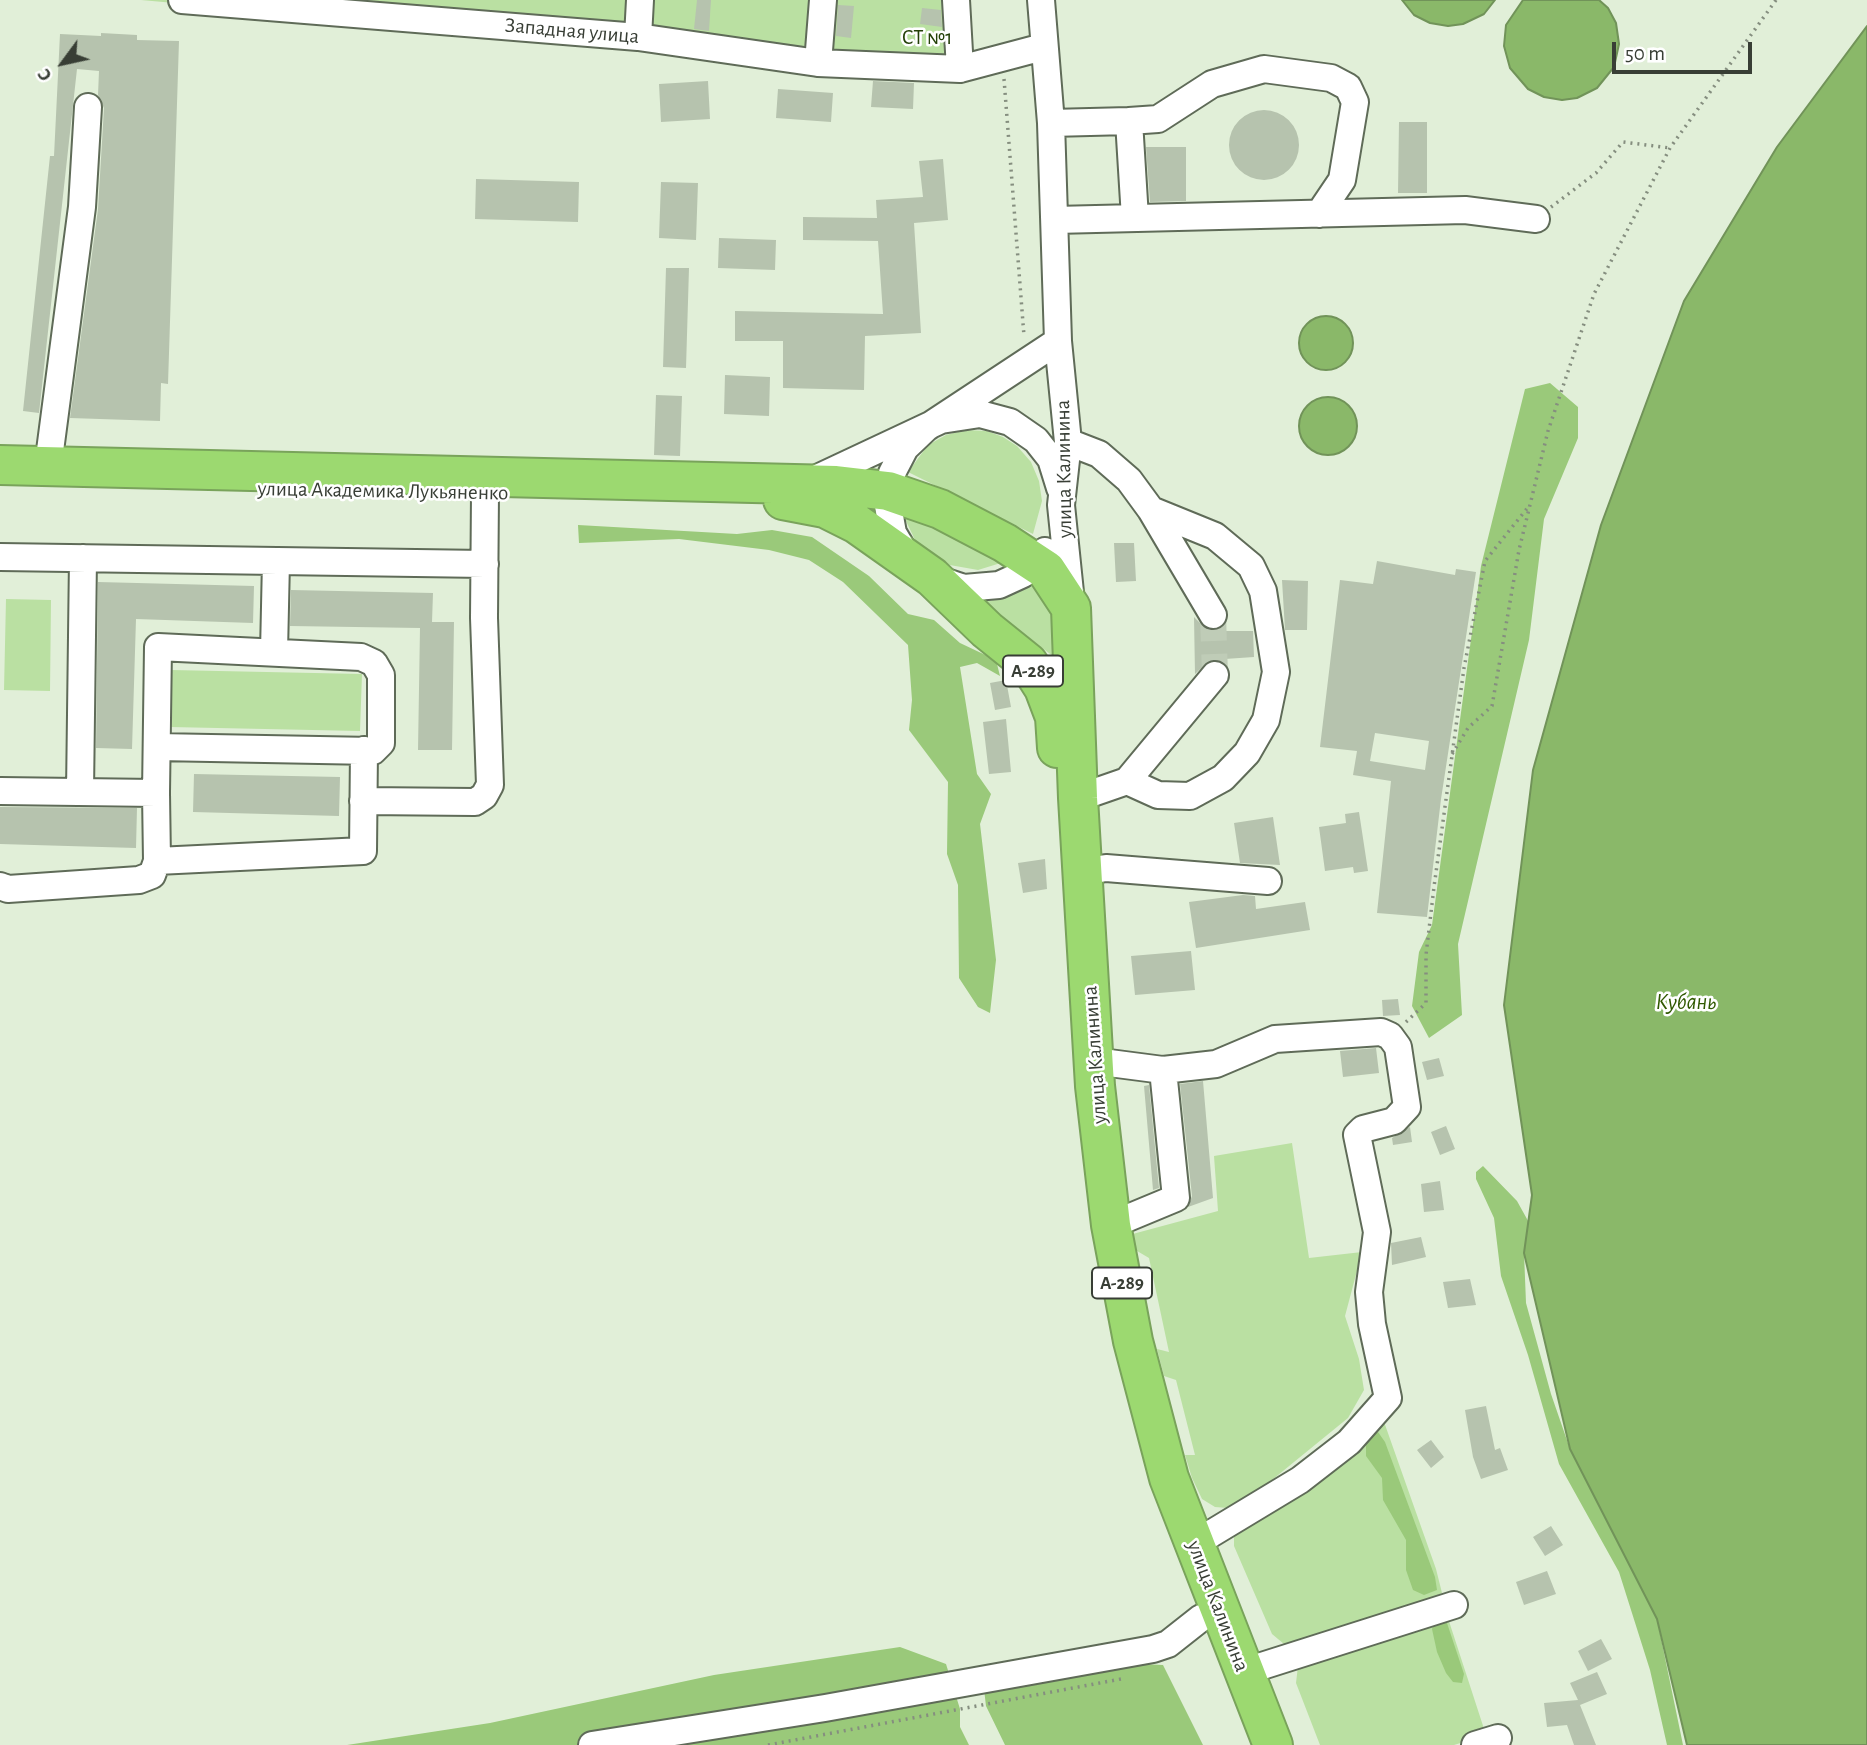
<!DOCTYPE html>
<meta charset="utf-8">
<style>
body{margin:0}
#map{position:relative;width:1867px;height:1745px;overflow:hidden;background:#e1efd8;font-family:"Alegreya Sans",sans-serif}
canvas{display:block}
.north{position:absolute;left:28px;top:28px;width:70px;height:70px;-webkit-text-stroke:5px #fff;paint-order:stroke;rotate:237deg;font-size:19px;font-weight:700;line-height:28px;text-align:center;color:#383e35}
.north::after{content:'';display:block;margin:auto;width:24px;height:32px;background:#383e35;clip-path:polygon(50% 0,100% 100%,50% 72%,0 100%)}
.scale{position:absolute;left:1612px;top:42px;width:140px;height:32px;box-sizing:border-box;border:4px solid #383e35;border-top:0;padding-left:9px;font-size:21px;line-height:24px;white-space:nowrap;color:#383e35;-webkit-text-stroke:5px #fff;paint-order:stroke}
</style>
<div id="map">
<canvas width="1867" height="1745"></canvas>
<div class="north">С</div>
<div class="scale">50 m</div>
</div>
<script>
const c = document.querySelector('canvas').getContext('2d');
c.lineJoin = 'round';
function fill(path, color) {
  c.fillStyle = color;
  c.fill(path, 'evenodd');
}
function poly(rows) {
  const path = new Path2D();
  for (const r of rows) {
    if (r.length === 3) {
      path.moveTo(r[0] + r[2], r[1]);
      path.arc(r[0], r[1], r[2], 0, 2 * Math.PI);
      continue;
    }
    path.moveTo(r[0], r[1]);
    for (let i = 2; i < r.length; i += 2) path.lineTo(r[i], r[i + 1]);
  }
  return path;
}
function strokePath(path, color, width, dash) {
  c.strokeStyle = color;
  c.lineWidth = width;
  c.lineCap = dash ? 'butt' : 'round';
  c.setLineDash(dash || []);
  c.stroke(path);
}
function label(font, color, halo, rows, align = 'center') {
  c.font = font + ' "Alegreya Sans",sans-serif';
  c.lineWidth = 5;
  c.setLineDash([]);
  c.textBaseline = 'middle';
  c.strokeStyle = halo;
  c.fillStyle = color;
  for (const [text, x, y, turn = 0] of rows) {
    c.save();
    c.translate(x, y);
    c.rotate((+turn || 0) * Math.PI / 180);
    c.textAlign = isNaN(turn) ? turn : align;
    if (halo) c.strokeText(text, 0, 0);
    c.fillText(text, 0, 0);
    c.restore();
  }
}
const green = poly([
 [141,0,966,0,971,78,660,47],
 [966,430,987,431,1003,437,1017,446,1031,462,1039,481,1042,501,1033,534,908,472,928,445,946,435],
 [902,506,1004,562,978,570,944,564,917,544,905,519],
 [1031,582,1053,608,1058,660,982,602,999,599],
 [6,599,51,600,50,691,4,690],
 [171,670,362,674,360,731,170,727],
 [1292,1143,1309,1258,1362,1252,1345,1316,1359,1359,1364,1390,1348,1418,1256,1493,1228,1508,1215,1507,1202,1499,1192,1478,1185,1455,1195,1455,1176,1380,1164,1376,1157,1349,1169,1352,1149,1258,1132,1248,1129,1235,1218,1211,1214,1156],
 [1383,1419,1436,1569,1442,1593,1423,1602,1293,1644,1284,1644,1272,1634,1234,1546,1234,1530],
 [1446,1612,1486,1735,1454,1745,1320,1745,1296,1683,1298,1666]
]);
const forest = poly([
 [1550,383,1578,407,1578,438,1544,519,1529,640,1458,944,1462,1015,1429,1038,1412,1006,1419,952,1432,925,1481,566,1525,389],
 [578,525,737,534,772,530,812,537,869,576,908,614,934,620,960,643,996,660,1000,676,977,663,960,667,977,774,991,794,980,824,996,960,990,1013,978,1007,959,978,958,885,947,854,948,782,909,730,912,700,908,645,843,582,809,560,769,550,679,539,579,543],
 [1483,1166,1517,1201,1532,1228,1524,1253,1526,1303,1551,1394,1570,1449,1624,1548,1657,1619,1683,1745,1667,1745,1650,1670,1619,1572,1559,1464,1528,1355,1501,1276,1494,1218,1476,1179,1476,1172],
 [1378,1432,1385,1442,1435,1577,1437,1590,1424,1595,1413,1590,1406,1570,1406,1540,1383,1500,1382,1478,1366,1456,1366,1437],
 [1445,1617,1464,1674,1462,1683,1453,1682,1446,1673,1437,1652,1432,1629,1435,1621],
 [900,1647,946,1664,960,1709,960,1727,969,1745,347,1745,490,1723,714,1675],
 [1120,1663,1163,1665,1203,1745,1005,1745,986,1706,984,1689,1060,1680]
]);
const water = poly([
 [1402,0,1495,0,1484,14,1463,24,1448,26,1430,23,1414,15,1402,0],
 [1523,0,1599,0,1608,8,1616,23,1619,44,1614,67,1597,88,1577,98,1562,100,1544,97,1528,89,1510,68,1504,46,1506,25,1523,0],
 [1867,26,1867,1745,1687,1745,1657,1619,1570,1449,1524,1253,1532,1195,1504,1005,1533,770,1601,525,1684,301,1777,147,1867,26],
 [1326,343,27],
 [1328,426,29]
]);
const building = poly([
 [697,0,711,0,709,31,694,29],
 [838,5,854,6,851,38,836,36],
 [922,8,941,10,942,27,920,24],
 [101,33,137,35,137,40,179,41,168,384,161,383,160,421,70,418,98,209,104,108,98,95,99,71,77,69,39,413,23,411,50,156,54,156,60,34,101,36],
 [708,81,710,119,661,122,659,84],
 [873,81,914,83,913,109,871,107],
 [778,89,833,93,831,122,776,118],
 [1264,145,35],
 [1399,122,1427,122,1427,193,1398,193],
 [1146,147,1186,147,1186,201,1150,202],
 [943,159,948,220,914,223,921,333,865,336,864,390,783,388,783,341,735,341,735,311,883,314,878,241,803,240,803,217,877,218,876,200,923,197,919,161],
 [476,179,579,182,578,222,475,219],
 [661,182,698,183,696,240,659,238],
 [719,238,776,240,775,270,718,268],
 [666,268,689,268,686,368,663,367],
 [725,375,770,377,769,416,724,414],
 [656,395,682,396,680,456,654,455],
 [1114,543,1134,543,1136,581,1116,582],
 [1377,561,1455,575,1456,569,1476,572,1441,799,1427,917,1377,913,1391,781,1353,775,1357,751,1320,747,1340,580,1373,584],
 [1375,733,1429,741,1425,770,1370,761],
 [1282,580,1308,581,1307,630,1285,630],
 [98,582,254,586,253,623,136,619,132,749,96,748],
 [291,590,433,593,432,622,454,622,452,750,418,750,420,628,290,626],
 [1194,617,1205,628,1212,631,1253,631,1254,657,1210,660,1195,674],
 [1006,680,1011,707,995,710,990,683],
 [1006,719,1011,772,989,774,983,722],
 [194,774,340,777,339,816,193,812],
 [0,807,137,808,136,848,0,844],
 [1359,812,1368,871,1354,873,1353,867,1325,871,1319,827,1346,823,1345,814],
 [1273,817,1280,865,1240,863,1234,823],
 [1045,859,1047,889,1023,893,1018,863],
 [1243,895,1255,896,1256,909,1305,902,1310,930,1196,948,1189,902],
 [1191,951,1195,990,1135,995,1131,956],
 [1398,999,1400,1015,1383,1016,1382,1000],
 [1376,1048,1379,1073,1343,1077,1340,1051],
 [1439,1058,1444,1076,1427,1080,1422,1062],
 [1203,1081,1213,1198,1188,1207,1192,1196,1180,1084],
 [1149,1085,1159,1188,1153,1190,1144,1086],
 [1446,1126,1455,1149,1440,1155,1431,1132],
 [1410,1127,1412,1142,1393,1145,1392,1138],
 [1440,1181,1444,1210,1424,1212,1421,1184],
 [1421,1237,1426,1257,1392,1265,1391,1243],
 [1470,1279,1476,1305,1448,1308,1443,1282],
 [1486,1406,1495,1450,1500,1448,1508,1470,1481,1479,1473,1457,1465,1410],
 [1431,1440,1444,1457,1431,1468,1417,1450],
 [1551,1526,1563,1545,1545,1556,1533,1537],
 [1547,1571,1556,1594,1524,1605,1516,1582],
 [1601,1639,1612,1659,1588,1671,1578,1651],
 [1597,1672,1607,1694,1580,1705,1596,1745,1574,1745,1567,1725,1547,1727,1544,1703,1578,1700,1570,1683]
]);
const minorTunnel = poly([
 [1213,615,1215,675]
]);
const path = poly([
 [1004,79,1024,336],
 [1551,207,1596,173,1623,142,1670,148],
 [1452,754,1468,728,1492,706,1519,550,1548,431,1594,294,1670,148,1776,0],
 [1406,1022,1426,1003,1426,955,1434,887,1464,668,1485,561,1529,506],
 [768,1745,1121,1679]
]);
const minor = poly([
 [182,0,638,37,818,63,960,69,1043,47],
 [956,0,960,69],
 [1041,0,1051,123,1058,341,1068,442,1061,505,1071,602],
 [638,37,640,0],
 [818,63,823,0],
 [1129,121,1158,119,1212,84,1264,69,1331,78,1348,87,1355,102,1342,180,1319,214],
 [1051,123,1129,121,1135,218],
 [1055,220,1465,210,1536,219],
 [1068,442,1099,454,1129,480,1151,510,1213,615],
 [48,466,82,207,88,107],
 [811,481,941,420,980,414,1010,422,1036,440,1051,459,1060,488],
 [906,555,893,533,887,500,892,473,905,448,926,428,1058,341],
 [0,557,485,564],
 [937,579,964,588,999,585,1023,574,1045,551],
 [274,652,276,561],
 [1127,781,1158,795,1190,796,1223,778,1247,753,1266,720,1276,672,1263,591,1251,566,1215,536,1151,510],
 [0,791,156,793],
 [80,792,83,558],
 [1078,798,1127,781,1215,675],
 [363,801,475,802,484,796,490,785,484,618,485,493],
 [157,861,363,851,364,750],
 [1082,872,1106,868,1268,881],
 [0,886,8,889,139,880,152,875,157,861,156,793,158,647,361,657,374,663,381,675,381,743,373,751,157,747],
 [1094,1061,1163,1070,1216,1064,1275,1039,1381,1032,1390,1036,1398,1047,1407,1107,1394,1121,1363,1129,1357,1135,1377,1232,1369,1292,1372,1324,1388,1398,1349,1442,1300,1480,1194,1544],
 [1111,1225,1176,1198,1163,1070],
 [1243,1672,1454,1605],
 [592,1745,825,1708,1153,1649,1168,1644,1201,1618],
 [1475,1745,1498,1738]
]);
const highway = poly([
 [0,465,836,485,888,491,940,509,1005,543,1046,570,1071,608,1078,798,1095,1086,1111,1225,1133,1341,1169,1478,1273,1745],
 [783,500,825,508,857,524,932,577,987,630,1028,663,1044,688,1055,717,1057,748]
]);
const shields = [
 [1033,671,60],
 [1122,1283,60]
];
const shieldNames = [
 ["А-289",1033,671],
 ["А-289",1122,1283]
];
const streetNames = [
 ["Западная улица",572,31,5],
 ["улица Калинина",1064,469,-91],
 ["улица Академика Лукьяненко",383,491,1],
 ["улица Калинина",1095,1055,-94],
 ["улица Калинина",1218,1606,69]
];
const parkNames = [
 ["СТ №1",927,38]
];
const waterNames = [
 ["Кубань",1686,1002]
];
fill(green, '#bae0a2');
fill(forest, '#9ac97a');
fill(water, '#8ab869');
strokePath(water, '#719359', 2);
fill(building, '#b6c3ae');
strokePath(minorTunnel, '#bfccb7', 26, [26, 13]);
strokePath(minor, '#5f6b58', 30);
strokePath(highway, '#79a35b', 42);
strokePath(path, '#858e7f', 3.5, [2, 5]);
strokePath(minor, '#fff', 26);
strokePath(highway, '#9cd970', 38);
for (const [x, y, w] of shields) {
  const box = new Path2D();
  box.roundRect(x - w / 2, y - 15.5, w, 31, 5);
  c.fillStyle = '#fff';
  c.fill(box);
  strokePath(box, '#383e35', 2);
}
label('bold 19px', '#383e35', null, shieldNames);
label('21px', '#383e35', '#fff', streetNames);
label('21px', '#244108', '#fff', parkNames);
label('italic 23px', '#305901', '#fff', waterNames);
</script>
